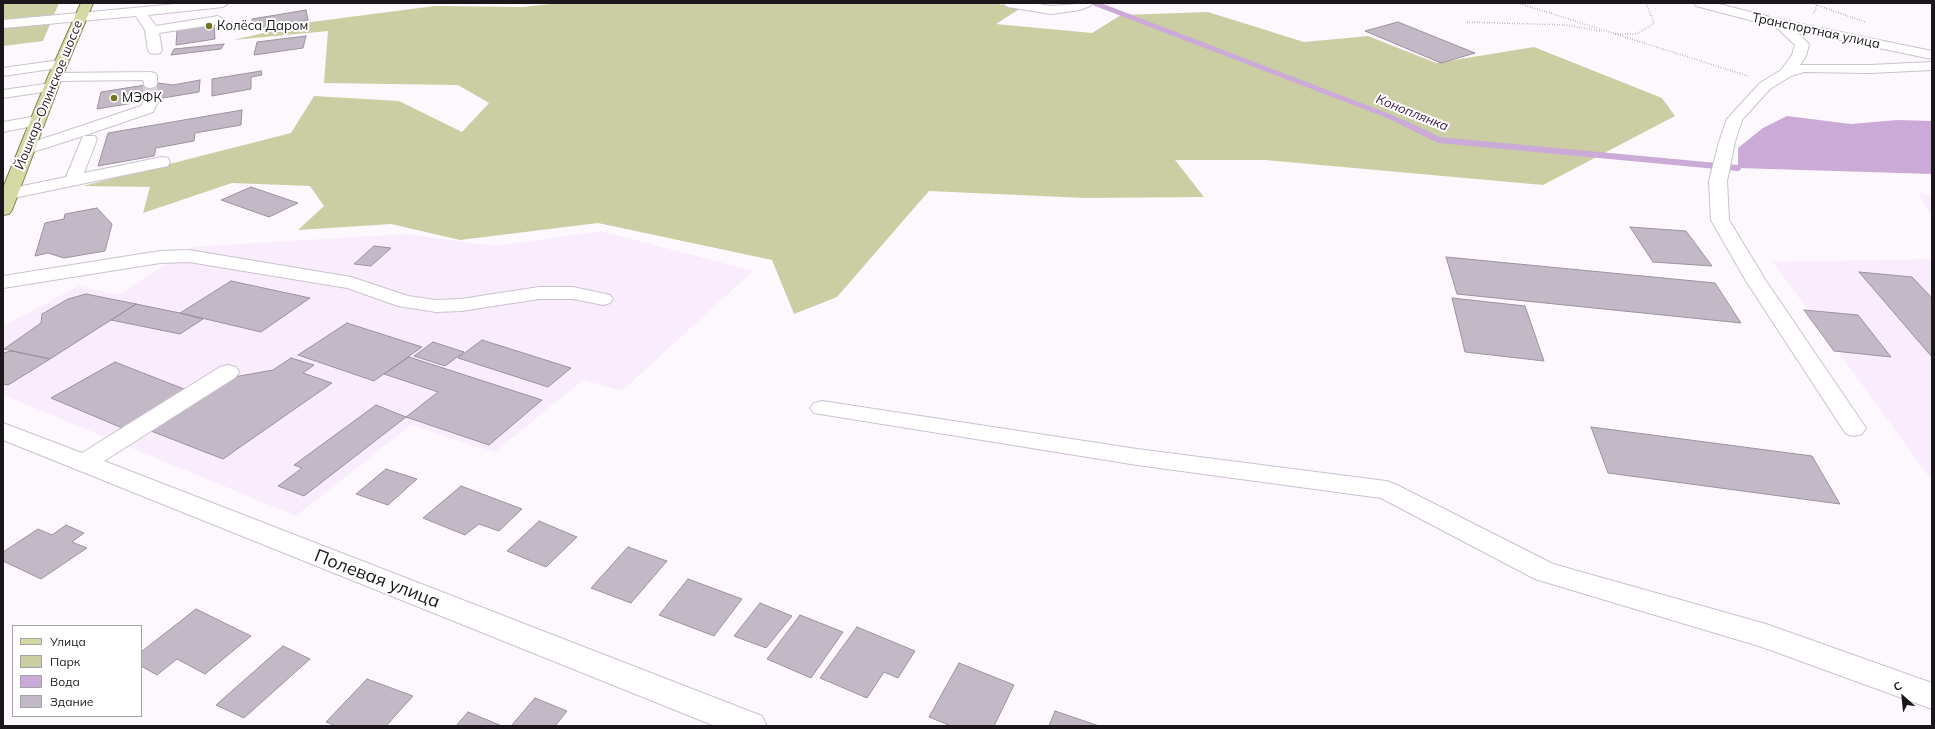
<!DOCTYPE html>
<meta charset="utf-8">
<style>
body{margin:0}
#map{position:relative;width:1935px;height:729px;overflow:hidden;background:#fdf8fe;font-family:Mulish,sans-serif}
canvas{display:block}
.frame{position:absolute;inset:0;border:4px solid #1a161b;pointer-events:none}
.legend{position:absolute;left:12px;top:625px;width:130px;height:92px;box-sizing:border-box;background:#fff;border:1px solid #a3a2a4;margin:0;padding:5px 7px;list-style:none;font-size:12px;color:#1a161b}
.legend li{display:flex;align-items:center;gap:8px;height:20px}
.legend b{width:20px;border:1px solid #a3a2a4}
.north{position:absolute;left:1883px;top:677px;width:40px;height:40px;-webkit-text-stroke:3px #fff;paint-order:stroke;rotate:333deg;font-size:11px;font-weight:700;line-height:16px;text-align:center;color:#1a161b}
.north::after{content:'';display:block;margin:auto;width:14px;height:18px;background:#1a161b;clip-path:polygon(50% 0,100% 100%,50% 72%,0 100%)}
</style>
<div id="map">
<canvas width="1935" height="729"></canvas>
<div class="frame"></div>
<ul class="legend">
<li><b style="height:5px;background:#d7d9a5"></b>Улица</li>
<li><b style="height:11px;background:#cacea2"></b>Парк</li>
<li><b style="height:11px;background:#ccaad7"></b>Вода</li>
<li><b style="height:11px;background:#c3b9c6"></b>Здание</li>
</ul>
<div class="north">С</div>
</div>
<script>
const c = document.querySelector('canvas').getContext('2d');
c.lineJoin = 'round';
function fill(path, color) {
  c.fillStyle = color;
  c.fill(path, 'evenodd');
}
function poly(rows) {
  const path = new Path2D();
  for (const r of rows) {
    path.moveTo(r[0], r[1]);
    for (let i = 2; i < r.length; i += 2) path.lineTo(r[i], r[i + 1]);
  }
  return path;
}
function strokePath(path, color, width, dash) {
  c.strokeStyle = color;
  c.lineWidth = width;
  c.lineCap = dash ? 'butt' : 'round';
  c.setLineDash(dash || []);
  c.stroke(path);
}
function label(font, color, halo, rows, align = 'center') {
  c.font = font + ' Mulish,sans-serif';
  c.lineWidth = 4;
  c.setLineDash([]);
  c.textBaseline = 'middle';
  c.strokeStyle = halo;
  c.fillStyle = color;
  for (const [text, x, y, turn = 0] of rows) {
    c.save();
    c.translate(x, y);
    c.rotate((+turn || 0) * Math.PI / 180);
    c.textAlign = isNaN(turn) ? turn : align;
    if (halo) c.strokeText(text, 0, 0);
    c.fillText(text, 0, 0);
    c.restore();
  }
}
const built = poly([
 [1918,193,1932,195,1932,219],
 [601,231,753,271,622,391,583,380,495,452,411,425,296,516,3,395,3,326,79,286,118,295,192,247,406,234,495,246],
 [1932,259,1932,481,1773,262]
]);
const green = poly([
 [3,3,59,3,43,41,3,46],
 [560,3,992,3,1021,8,996,24,1092,33,1121,15,1208,12,1304,42,1368,36,1436,63,1534,47,1662,98,1675,116,1543,185,1265,160,1175,160,1204,197,1085,198,929,191,837,297,794,314,772,260,598,223,460,240,391,224,298,230,324,206,310,186,232,183,143,213,150,187,83,186,291,133,314,96,399,101,462,132,489,103,458,85,324,83,328,31,233,40,311,22,435,6,523,7]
]);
const water = poly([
 [1787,116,1851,124,1897,120,1932,121,1932,174,1738,168,1738,148,1763,128]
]);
const streamFar1 = poly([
 [1094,3,1386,115,1406,124]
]);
const stream = poly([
 [1404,123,1439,140,1738,168]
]);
const building = poly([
 [306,10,308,20,253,29,252,19,306,10],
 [1398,22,1475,53,1441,63,1365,31,1398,22],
 [214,24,215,39,176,45,177,30,214,24],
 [306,36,303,48,254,55,257,42,306,36],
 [224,44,221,49,171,55,174,49,224,44],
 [261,71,262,75,251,77,251,89,212,96,212,79,261,71],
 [200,80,199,92,97,109,101,92,158,83,173,85,200,80],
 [242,110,241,125,195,133,194,141,156,148,154,156,98,166,108,133,242,110],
 [251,187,298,203,269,217,221,200,251,187],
 [97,208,112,224,105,251,64,258,48,253,35,256,45,223,64,219,65,214,97,208],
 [1630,227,1686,231,1712,266,1653,262,1630,227],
 [374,246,391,248,371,266,354,264,374,246],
 [1446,257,1715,283,1741,323,1457,294,1446,257],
 [1859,272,1912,277,1932,298,1932,357,1859,272],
 [231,281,310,298,261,332,180,313,231,281],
 [86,294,136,304,50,359,4,349,41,323,42,314,68,299,86,294],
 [1452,298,1525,306,1544,361,1465,352,1452,298],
 [136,304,180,313,203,319,180,334,111,320,136,304],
 [1804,310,1858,315,1891,357,1834,351,1804,310],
 [347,323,422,347,374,381,298,355,347,323],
 [482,340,571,368,548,387,458,358,482,340],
 [433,342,464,352,445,366,414,356,433,342],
 [11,351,50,359,8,385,3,384,3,353,11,351],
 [409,357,542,400,489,445,406,417,438,392,384,374,409,357],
 [291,358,314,365,303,373,332,383,223,459,151,431,234,377,273,370,291,358],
 [115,362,189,391,127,430,51,398,115,362],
 [376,405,406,417,304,496,278,486,302,468,294,465,376,405],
 [1591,427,1812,456,1840,504,1608,473,1591,427],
 [386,469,417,479,388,505,356,494,386,469],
 [461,486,522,509,499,531,479,524,465,535,423,518,461,486],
 [539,521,577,537,546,567,507,551,539,521],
 [66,525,84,533,72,542,87,548,41,579,3,561,3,552,38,529,52,535,66,525],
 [628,547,667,561,631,603,591,588,628,547],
 [688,579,742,599,714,636,659,615,688,579],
 [760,603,792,616,766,648,734,636,760,603],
 [196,609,251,636,205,674,177,659,157,675,141,666,141,652,196,609],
 [800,615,843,632,811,678,767,659,800,615],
 [857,627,915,651,898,678,884,672,867,698,820,678,857,627],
 [283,646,310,659,244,718,216,705,283,646],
 [959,663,1014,685,994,726,951,726,929,717,959,663],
 [367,679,413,696,386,726,336,726,326,722,367,679],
 [535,698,567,711,555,726,511,726,535,698],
 [1055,711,1099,726,1049,726,1055,711],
 [468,712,502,726,456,726,468,712]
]);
const minorTunnel = poly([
 [150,84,151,100]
]);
const path = poly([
 [1518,3,1748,76],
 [1817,5,1865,22],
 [1814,13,1817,5,1815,3],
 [1467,22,1565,25,1600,31],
 [1615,34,1637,34,1654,23,1646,3]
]);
const minor = poly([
 [187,3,229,3,223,7,148,15,156,26,218,16,224,20,218,24,159,33,162,50,160,53,155,54,150,53,148,50,145,30,136,16,3,28,3,20,187,3],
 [1002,3,1031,3,1051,6,1092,3,1090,6,1080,10,1051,14,1008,7,1002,3],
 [1694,3,1715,3,1782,20,1932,51,1932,59,1796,31,1809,44,1806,56,1800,65,1870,65,1932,62,1932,70,1870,73,1804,72,1791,76,1770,89,1742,120,1735,142,1727,181,1729,220,1766,281,1866,428,1862,434,1854,436,1846,434,1746,281,1711,220,1709,181,1719,142,1727,119,1760,83,1781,70,1792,55,1795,45,1776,27,1696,6,1694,3],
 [60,60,65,61,67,64,65,67,3,76,3,68,60,60],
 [150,72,155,73,157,76,157,84,155,87,150,88,145,87,143,80,55,81,50,80,48,77,50,74,55,73,150,72],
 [51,83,56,84,58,87,56,90,3,98,3,90,51,83],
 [151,95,156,97,159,100,153,112,83,136,95,136,97,139,84,173,162,157,168,158,170,162,168,166,9,199,3,198,3,190,66,177,83,136,27,154,21,152,19,149,21,146,141,106,146,97,151,95],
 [37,116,43,118,45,121,43,124,3,132,3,122,37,116],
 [189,250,351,277,408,296,436,300,461,299,539,287,573,287,610,295,613,299,610,303,603,305,573,299,539,299,461,311,436,312,398,306,347,288,189,262,160,263,3,288,3,276,160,251,189,250],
 [228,365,236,367,239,372,236,377,104,461,762,716,767,726,715,726,3,440,3,423,82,453,220,367,228,365],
 [822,401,1137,449,1386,481,1395,484,1553,564,1766,624,1932,683,1932,709,1762,647,1535,579,1381,498,1137,465,814,413,810,408,814,403,822,401]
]);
const major = poly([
 [81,3,93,3,62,77,12,210,9,214,3,215,3,188,48,77,81,3]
]);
const markers = [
 [209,26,4,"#72751c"],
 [114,98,4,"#72751c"]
];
const farPoinames = [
 ["Колёса Даром",217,26],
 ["МЭФК",122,98]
];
const farStreetnames = [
 ["Транспортная улица",1816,31,12],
 ["Йошкар-Олинское шоссе",49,95,-68]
];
const farWaternames = [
 ["Коноплянка",1412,113,22]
];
const nearStreetnames = [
 ["Полевая улица",377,579,21]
];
fill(built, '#f9edfd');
fill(green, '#cacea2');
fill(water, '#ccaad7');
strokePath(streamFar1, '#ccaad7', 5);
strokePath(stream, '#ccaad7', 6);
fill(building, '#c3b9c6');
strokePath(building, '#9b929e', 1);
strokePath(minorTunnel, '#dbd6dc', 14, [14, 7]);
strokePath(minor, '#cbc1cf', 2);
strokePath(major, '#83844e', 2);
strokePath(path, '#858186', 1.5, [0.5, 2]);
fill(minor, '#fff');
fill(major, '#d7d9a5');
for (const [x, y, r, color] of markers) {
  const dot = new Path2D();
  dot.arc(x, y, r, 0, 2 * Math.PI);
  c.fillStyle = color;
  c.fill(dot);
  strokePath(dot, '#fff', 1.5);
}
label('13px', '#1a161b', '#fff', farPoinames, 'left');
label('13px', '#1a161b', '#fff', farStreetnames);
label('italic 13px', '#40164c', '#fff', farWaternames);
label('18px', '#1a161b', '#fff', nearStreetnames);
</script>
